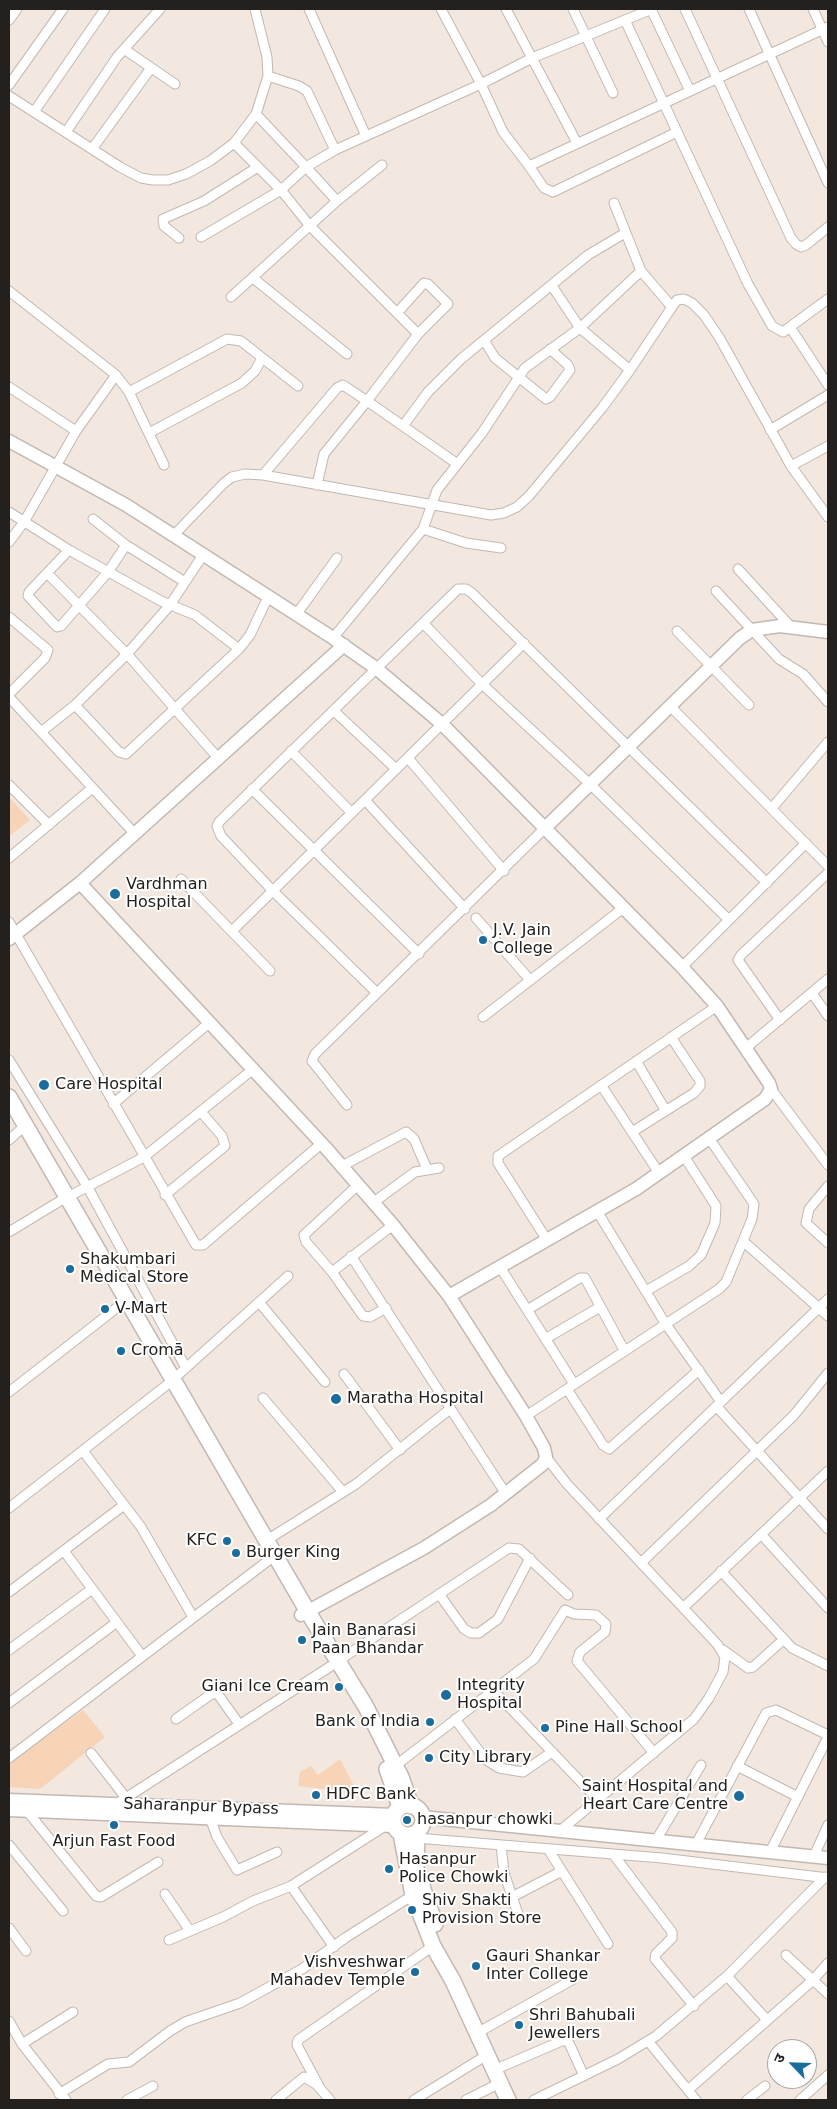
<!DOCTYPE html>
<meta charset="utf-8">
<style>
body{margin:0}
#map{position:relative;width:837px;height:2109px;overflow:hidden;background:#f2e8e0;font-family:"DejaVu Sans","Noto Sans Devanagari",sans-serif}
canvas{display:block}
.frame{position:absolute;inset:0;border:10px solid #23201d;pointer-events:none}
.north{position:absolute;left:767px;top:2039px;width:50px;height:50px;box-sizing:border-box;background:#fff;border:1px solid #a7a6a5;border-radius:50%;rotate:294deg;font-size:14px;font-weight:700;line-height:20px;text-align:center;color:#23201d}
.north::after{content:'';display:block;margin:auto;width:18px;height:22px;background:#1a6c9d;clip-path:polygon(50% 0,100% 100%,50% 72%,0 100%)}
</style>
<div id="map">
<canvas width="837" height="2109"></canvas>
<div class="frame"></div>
<div class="north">उ</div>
</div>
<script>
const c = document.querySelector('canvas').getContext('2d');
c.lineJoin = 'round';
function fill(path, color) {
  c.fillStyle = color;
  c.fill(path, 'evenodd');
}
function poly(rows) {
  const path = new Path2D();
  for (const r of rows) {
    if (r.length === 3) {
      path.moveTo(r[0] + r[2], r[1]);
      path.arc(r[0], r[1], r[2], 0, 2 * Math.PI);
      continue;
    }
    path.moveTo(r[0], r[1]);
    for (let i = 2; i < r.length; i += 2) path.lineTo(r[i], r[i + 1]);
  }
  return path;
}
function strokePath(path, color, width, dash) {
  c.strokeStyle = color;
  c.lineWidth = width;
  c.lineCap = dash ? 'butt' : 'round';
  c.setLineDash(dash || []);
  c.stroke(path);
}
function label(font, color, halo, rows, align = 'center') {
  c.font = font + ' "DejaVu Sans",sans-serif';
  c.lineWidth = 4;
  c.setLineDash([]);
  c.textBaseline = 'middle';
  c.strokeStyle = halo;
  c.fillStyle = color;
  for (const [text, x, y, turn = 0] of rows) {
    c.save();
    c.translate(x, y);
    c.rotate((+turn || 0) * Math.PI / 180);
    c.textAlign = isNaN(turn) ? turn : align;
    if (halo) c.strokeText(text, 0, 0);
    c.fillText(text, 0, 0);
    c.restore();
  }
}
const green = poly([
 [9,797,30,820,9,836],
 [83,1710,105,1737,40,1789,9,1787,9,1763],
 [340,1759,358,1793,298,1786,300,1772,311,1766,318,1775]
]);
const street = poly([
 [309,9,366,136],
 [441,9,481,84,503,132,529,166,828,27],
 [506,9,577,143],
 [573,9,613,93],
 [651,9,690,91],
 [685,9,791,238,796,244,801,247,806,245,828,227],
 [749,9,828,183],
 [813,9,828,42],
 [9,20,17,9],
 [625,20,748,284,772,326,783,332,828,299],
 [124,49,175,84],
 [268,76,299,86,307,91,335,150],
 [9,85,63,9],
 [9,96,120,167,141,178,153,180,168,180,186,174,210,161,234,143,256,114,268,76,267,57,255,9],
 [34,112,105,9],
 [256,114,306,167,335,150,481,84,532,58,652,9],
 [66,132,117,57,160,9],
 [234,143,281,190,310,226,418,334],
 [92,149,151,68],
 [529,166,544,188,553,192,677,132],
 [614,203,641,271,672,307],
 [201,237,281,190,306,167,337,201],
 [179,238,164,226,163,219,204,201,258,167],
 [253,278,347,354],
 [552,286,580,328,630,370],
 [9,291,116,375,76,431,24,522,9,542],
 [231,297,337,201,382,165],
 [790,327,828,385],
 [484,340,495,358,546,399,550,397,570,370,568,365,550,349],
 [116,375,129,392,164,465],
 [9,387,76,431],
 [129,392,227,339,241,341,298,386],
 [770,430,828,395],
 [149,433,242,383,255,371,262,358],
 [828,446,791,466,828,517],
 [456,463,403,426,428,392,461,359,588,255,625,233],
 [263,475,337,388,343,385,367,401,418,334,448,304,428,284,424,283,397,313],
 [317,485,324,454,367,401,403,426],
 [9,512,69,550,161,601,195,615,239,649],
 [93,519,126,545],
 [423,529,466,543,501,548],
 [174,535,224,483,232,477,245,474,263,475,491,515,504,513,517,507,529,496,602,408,630,370,672,307,677,300,684,299,692,303,704,315,719,337,791,466],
 [69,550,47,573,127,654,218,758],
 [738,569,792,628],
 [47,573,29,592,28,596,57,627,61,626,108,572,126,545,185,582],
 [716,591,779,659,803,674,828,702],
 [296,615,337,558],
 [9,617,48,650,45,658,9,694],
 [423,623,482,684,590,784,729,920],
 [677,631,749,705],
 [333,638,423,529,437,490,482,433,525,368,580,328,641,271],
 [9,697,135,834],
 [75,705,119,752,126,754,239,649,250,635,268,597],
 [671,707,828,866],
 [334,711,396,769],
 [41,732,75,705,127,654,170,605,203,555],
 [291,751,352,813],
 [408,758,504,871],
 [9,785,49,825],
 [252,789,419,954],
 [365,800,465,909],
 [772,808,828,742],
 [9,858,91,789],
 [181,879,270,971],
 [476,918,530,980],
 [9,922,196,1245,203,1245,322,1143],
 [232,931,524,643],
 [682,967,806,843],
 [377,993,273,891,221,836,217,826,219,822,458,589,466,589,472,593,767,883],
 [812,993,828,1016],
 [483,1017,622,909],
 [780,1020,738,960,741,955,828,873],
 [747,1047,828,979],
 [9,1060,87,1186,186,1368],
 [636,1061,666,1111],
 [601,1085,659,1173],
 [771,1089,828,1165],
 [113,1104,209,1023],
 [347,1105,312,1061,315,1054,545,828],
 [632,1132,694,1093,700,1086,700,1081,671,1037],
 [9,1140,19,1131],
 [342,1166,406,1132,414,1139,427,1169],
 [828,1186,809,1209,806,1223,828,1243],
 [165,1195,225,1146,222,1136,201,1112],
 [374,1202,415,1172,439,1168],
 [597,1211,665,1323,721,1402],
 [9,1232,60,1201,144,1157,252,1070],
 [547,1240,498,1163,498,1156,717,1006],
 [744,1242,828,1316],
 [351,1256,506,1494],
 [500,1267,574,1384],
 [332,1272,306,1242,304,1235,358,1185],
 [646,1291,689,1266,701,1255,715,1223,716,1206,684,1156],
 [259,1302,325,1382],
 [386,1308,370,1317,363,1316,332,1272,393,1225],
 [527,1310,580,1278,585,1278,624,1350],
 [545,1339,600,1307],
 [344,1374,400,1450],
 [567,1389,603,1445,609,1449,699,1370],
 [9,1392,128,1299],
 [263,1398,343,1492],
 [717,1407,828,1529],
 [526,1416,719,1289,726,1282,752,1219,754,1204,709,1138],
 [83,1451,141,1527,193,1617],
 [546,1457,567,1484,717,1644,725,1657,723,1672,709,1698,694,1719,561,1830],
 [9,1508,168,1384,288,1276],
 [599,1519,828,1299],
 [761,1534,828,1608],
 [267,1540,356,1484,450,1409],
 [64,1551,142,1656],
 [641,1563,794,1415,828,1373],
 [721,1571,792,1648,828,1666],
 [9,1592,124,1505],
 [439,1594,464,1629,471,1633,479,1633,498,1619,530,1558],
 [683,1608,828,1471],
 [9,1650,92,1589],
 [723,1650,748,1668,753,1667,783,1640],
 [338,1661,509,1548,519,1549,568,1595],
 [493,1690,598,1800],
 [9,1703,117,1622],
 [176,1719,210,1695,217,1693,239,1724],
 [455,1719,485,1759,499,1768,523,1772,552,1752],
 [91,1753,126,1798],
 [9,1758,269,1560],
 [395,1766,534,1659,565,1610,574,1614,596,1615,606,1624,605,1632,580,1652,577,1661,654,1753],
 [737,1766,798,1797],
 [118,1803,331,1666],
 [27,1811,96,1896,101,1897,158,1862],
 [210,1818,217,1837,237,1870,277,1852],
 [416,1838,662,1858,828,1878],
 [656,1840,701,1765],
 [696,1844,766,1713,776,1710,828,1735],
 [9,1845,63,1911],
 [501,1845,504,1873,518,1914],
 [548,1849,608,1944],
 [770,1852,828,1737],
 [613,1854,672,1932,672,1938,656,1954,655,1959,694,2006],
 [814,1856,828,1825],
 [291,1886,334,1947],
 [165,1894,190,1931],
 [512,1897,562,1871],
 [9,1928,26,1951],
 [169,1940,223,1917,253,1901,291,1886,385,1826],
 [786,1955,828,1994],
 [727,1976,767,2020],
 [9,2021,22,2044,66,2100],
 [477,2033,572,1980],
 [648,2041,696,2100],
 [22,2044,73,2012],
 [494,2070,564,2040,569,2043,584,2076],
 [320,2088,297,2045,298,2040,433,1946],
 [688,2090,813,1980,828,1963],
 [59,2094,108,2064,129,2062,170,2031,185,2022,240,2003,302,1969,345,1938,413,1895],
 [127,2100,153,2086],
 [276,2100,304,2077,316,2084,330,2100],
 [414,2100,487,2055],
 [466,2100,500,2083],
 [534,2100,618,2059,656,2036,727,1976,825,1877],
 [747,2100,765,2086],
 [800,2100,828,2075]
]);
const secondary = poly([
 [9,441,126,505,333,638,377,669,442,724,682,967,717,1006,769,1083,771,1089,765,1099,636,1189,449,1296],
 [545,828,740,638,752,630,780,626,828,632],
 [9,939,80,883],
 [301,1615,424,1548,491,1505,543,1464,546,1457,544,1448,526,1416,449,1296,393,1225,325,1147,80,883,344,645],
 [9,1800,394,1815],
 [9,1810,394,1826],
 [422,1817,828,1858]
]);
const highway = poly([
 [9,1097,308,1612,366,1707,401,1777,411,1806],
 [387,1769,400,1807],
 [408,1820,15],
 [417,1832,416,1869,435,1924],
 [401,1834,413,1895,433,1946,453,1981,508,2100]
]);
const markers = [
 [115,894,6,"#1a6c9d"],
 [483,940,5,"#1a6c9d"],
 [44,1085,6,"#1a6c9d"],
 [70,1269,5,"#1a6c9d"],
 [105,1309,5,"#1a6c9d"],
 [121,1351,5,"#1a6c9d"],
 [336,1399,6,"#1a6c9d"],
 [227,1541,5,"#1a6c9d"],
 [236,1553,5,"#1a6c9d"],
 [302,1640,5,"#1a6c9d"],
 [339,1687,5,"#1a6c9d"],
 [446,1695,6,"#1a6c9d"],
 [430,1722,5,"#1a6c9d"],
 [545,1728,5,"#1a6c9d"],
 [429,1758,5,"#1a6c9d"],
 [316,1795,5,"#1a6c9d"],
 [739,1796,6,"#1a6c9d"],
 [407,1820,5,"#1a6c9d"],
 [114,1825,5,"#1a6c9d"],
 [389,1869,5,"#1a6c9d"],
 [412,1910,5,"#1a6c9d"],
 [476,1966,5,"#1a6c9d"],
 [415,1972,5,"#1a6c9d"],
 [519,2025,5,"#1a6c9d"]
];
const poiNames = [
 ["Vardhman",126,885],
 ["Hospital",126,903],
 ["J.V. Jain",493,931],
 ["College",493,949],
 ["Care Hospital",55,1085],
 ["Shakumbari",80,1260],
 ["Medical Store",80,1278],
 ["V-Mart",115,1309],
 ["Cromā",131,1351],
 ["Maratha Hospital",347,1399],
 ["KFC",217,1541,"right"],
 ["Burger King",246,1553],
 ["Jain Banarasi",312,1631],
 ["Paan Bhandar",312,1649],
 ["Integrity",457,1686],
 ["Hospital",457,1704],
 ["Giani Ice Cream",329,1687,"right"],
 ["Bank of India",420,1722,"right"],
 ["Pine Hall School",555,1728],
 ["City Library",439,1758],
 ["Saint Hospital and",728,1787,"right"],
 ["Heart Care Centre",728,1805,"right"],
 ["HDFC Bank",326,1795],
 ["hasanpur chowki",417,1820],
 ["Arjun Fast Food",114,1842,"center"],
 ["Hasanpur",399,1860],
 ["Police Chowki",399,1878],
 ["Shiv Shakti",422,1901],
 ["Provision Store",422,1919],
 ["Gauri Shankar",486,1957],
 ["Inter College",486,1975],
 ["Vishveshwar",405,1963,"right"],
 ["Mahadev Temple",405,1981,"right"],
 ["Shri Bahubali",529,2016],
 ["Jewellers",529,2034]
];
const streetNames = [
 ["Saharanpur Bypass",201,1807,2]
];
fill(green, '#f7d4b7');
strokePath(street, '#c2b8b1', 11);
strokePath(secondary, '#c2b8b1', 15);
strokePath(highway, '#c2b8b1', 18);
strokePath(street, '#fff', 9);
strokePath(secondary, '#fff', 12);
strokePath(highway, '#fff', 15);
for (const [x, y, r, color] of markers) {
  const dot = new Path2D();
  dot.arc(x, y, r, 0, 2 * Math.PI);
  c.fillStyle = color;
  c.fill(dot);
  strokePath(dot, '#fff', 2);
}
label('16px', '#23201d', '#fff', poiNames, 'left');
label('16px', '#23201d', '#fff', streetNames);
</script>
